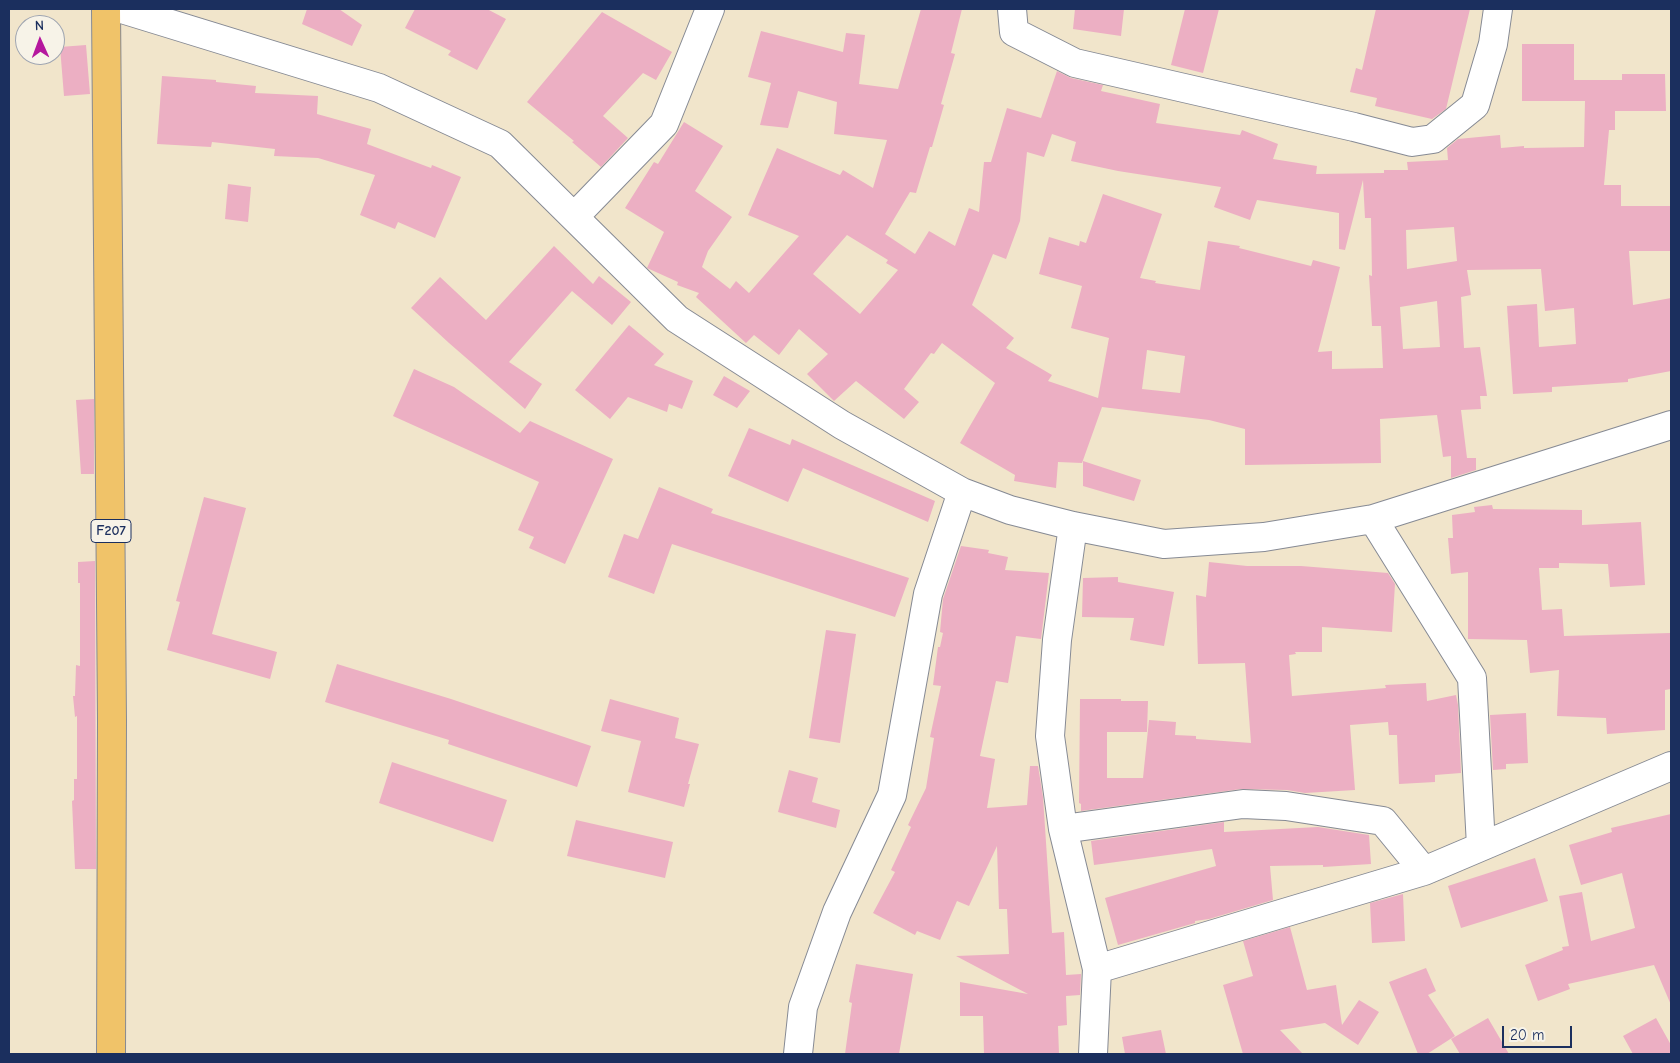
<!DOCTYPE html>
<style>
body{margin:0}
#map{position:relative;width:1680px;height:1063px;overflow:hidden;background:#f1e5cb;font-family:"Comic Neue",sans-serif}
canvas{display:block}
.frame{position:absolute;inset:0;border:10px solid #1b2f5e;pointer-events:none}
.north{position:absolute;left:15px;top:15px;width:50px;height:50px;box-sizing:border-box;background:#f7f3e8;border:1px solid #9fa5b1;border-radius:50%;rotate:358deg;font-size:14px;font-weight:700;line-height:20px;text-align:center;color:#1b2f5e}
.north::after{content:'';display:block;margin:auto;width:18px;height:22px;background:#b5179e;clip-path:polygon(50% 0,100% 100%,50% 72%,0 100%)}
.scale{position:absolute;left:1502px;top:1026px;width:70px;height:22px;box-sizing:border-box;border:2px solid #1b2f5e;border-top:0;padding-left:6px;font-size:15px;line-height:18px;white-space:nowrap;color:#1b2f5e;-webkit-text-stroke:4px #f7f3e8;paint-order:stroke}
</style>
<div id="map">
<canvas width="1680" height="1063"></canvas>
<div class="frame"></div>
<div class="north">N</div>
<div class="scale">20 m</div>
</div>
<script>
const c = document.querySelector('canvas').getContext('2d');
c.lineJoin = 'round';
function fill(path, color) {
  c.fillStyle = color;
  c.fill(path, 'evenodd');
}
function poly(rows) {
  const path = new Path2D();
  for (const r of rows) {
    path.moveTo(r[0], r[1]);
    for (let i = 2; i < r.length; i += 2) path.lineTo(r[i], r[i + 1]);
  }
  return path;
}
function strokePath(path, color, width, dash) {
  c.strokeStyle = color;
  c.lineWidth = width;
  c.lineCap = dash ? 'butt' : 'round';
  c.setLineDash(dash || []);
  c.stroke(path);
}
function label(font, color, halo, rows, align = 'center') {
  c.font = font + ' "Comic Neue",sans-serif';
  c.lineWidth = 4;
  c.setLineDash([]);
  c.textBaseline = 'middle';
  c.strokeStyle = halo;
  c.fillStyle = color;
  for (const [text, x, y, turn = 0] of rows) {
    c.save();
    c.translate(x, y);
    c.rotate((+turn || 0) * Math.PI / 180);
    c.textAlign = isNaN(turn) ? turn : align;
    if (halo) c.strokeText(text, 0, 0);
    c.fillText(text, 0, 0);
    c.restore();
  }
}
const building = poly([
 [307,9,339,9,362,25,352,46,302,24],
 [415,9,487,9,506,19,477,70,448,55,451,51,405,28],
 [921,9,962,9,951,53,955,54,941,104,944,105,932,147,930,147,916,193,910,192,885,234,915,254,929,231,955,246,969,208,979,212,984,162,991,162,1007,108,1041,118,1057,71,1071,78,1103,85,1101,91,1160,104,1156,123,1240,135,1242,130,1278,144,1273,159,1317,166,1316,174,1384,173,1384,170,1408,170,1407,162,1448,160,1447,148,1458,139,1500,135,1501,148,1524,146,1524,148,1584,147,1585,101,1522,101,1522,44,1574,44,1574,80,1622,80,1622,74,1665,74,1666,111,1615,111,1615,130,1609,130,1604,185,1621,185,1621,206,1671,206,1671,251,1629,251,1633,305,1671,298,1671,371,1628,379,1628,382,1552,387,1552,392,1513,394,1507,306,1537,304,1539,347,1576,344,1574,308,1545,311,1541,269,1467,270,1471,295,1461,297,1464,348,1480,347,1487,396,1480,396,1481,409,1461,410,1467,458,1476,458,1476,470,1451,478,1451,456,1443,457,1437,415,1380,419,1381,463,1245,465,1245,429,1209,420,1102,407,1082,463,1058,462,1056,488,1014,481,1015,475,960,443,995,383,942,343,934,354,931,353,904,389,919,402,904,419,856,381,834,401,807,374,828,354,799,329,779,355,754,335,746,343,696,297,699,293,677,285,678,282,647,268,664,232,625,208,654,162,658,164,684,122,723,146,695,191,732,217,708,251,702,267,730,289,736,281,749,293,799,236,748,215,777,148,840,175,843,170,873,188,887,140,834,134,837,102,798,91,788,128,760,125,771,83,748,77,761,31,843,52,846,33,865,35,859,84,898,89],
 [1052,134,1076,142,1071,161,1118,171,1221,187,1214,207,1250,220,1257,200,1339,213,1339,249,1345,250,1363,180,1365,218,1371,218,1372,276,1369,275,1372,326,1381,326,1383,368,1332,369,1332,351,1318,352,1340,267,1313,260,1311,266,1239,248,1240,246,1208,241,1200,290,1155,283,1156,281,1140,278,1162,214,1103,194,1086,243,1080,241,1079,246,1049,237,1039,274,1082,286,1071,328,1109,338,1098,398,1048,381,1052,375,1006,348,1014,338,972,305,993,254,1006,259,1020,221,1027,152,1044,157],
 [1454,227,1457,261,1407,269,1406,230],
 [847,235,888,260,886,263,898,270,860,314,813,274],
 [1437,301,1440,347,1403,349,1400,307],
 [1147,350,1185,356,1180,393,1142,389],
 [1075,9,1124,9,1121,36,1073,29],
 [1185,9,1219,9,1203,73,1171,65],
 [1376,9,1470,9,1446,109,1432,119,1375,106,1377,98,1350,92,1356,68,1362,70],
 [602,12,672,52,656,80,643,73,603,116,628,138,601,167,572,142,574,141,527,102],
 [86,45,90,94,64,96,60,47],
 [162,76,216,80,216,82,256,86,255,93,318,96,317,114,371,129,367,144,431,168,432,165,461,177,435,238,398,222,395,229,360,215,375,175,318,158,274,156,275,149,212,142,211,147,157,144],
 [228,184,251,187,248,222,225,219],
 [554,246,593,284,599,276,631,302,612,325,572,291,509,362,542,384,525,409,449,343,411,308,440,277,486,320],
 [629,325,664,354,654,365,693,381,682,409,669,404,667,412,628,397,610,419,575,390],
 [414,369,454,387,520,433,530,421,613,459,565,564,529,548,534,537,518,530,539,482,393,416],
 [724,376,750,391,737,408,713,395],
 [94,399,94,474,81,474,76,400],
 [749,428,790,445,792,439,935,501,928,522,803,468,788,502,728,476],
 [1083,461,1141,480,1134,501,1083,486],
 [659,487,713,509,711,513,909,578,895,617,672,544,654,594,608,577,624,534,638,539],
 [204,497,246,508,212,634,277,652,270,679,167,650,180,602,176,601],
 [1492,505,1493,509,1582,510,1582,525,1641,522,1645,585,1610,587,1608,564,1559,563,1559,568,1539,568,1542,610,1562,609,1564,636,1671,633,1671,689,1665,690,1665,730,1607,734,1606,718,1557,716,1559,670,1530,673,1527,640,1468,639,1468,572,1451,574,1448,538,1453,538,1452,515,1475,512,1474,507],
 [961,546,989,550,988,553,1008,557,1005,570,1049,573,1041,639,1016,636,1008,683,996,681,980,756,995,759,987,808,1027,805,1030,766,1038,766,1043,797,1052,933,1064,932,1066,975,1081,974,1080,995,1066,996,1067,1025,1058,1026,1059,1054,984,1054,983,1016,960,1016,960,982,1028,994,956,956,1009,954,1007,909,999,909,997,846,969,906,957,901,940,940,917,931,915,935,873,913,895,872,891,870,911,827,908,825,926,788,934,738,930,737,941,686,933,685,938,647,940,647,943,633,940,632,943,599],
 [95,561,96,869,75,869,72,801,74,800,74,779,77,779,77,716,75,717,73,696,75,696,76,665,80,666,80,583,78,583,78,562],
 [1209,562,1247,566,1301,566,1388,573,1395,584,1392,632,1322,627,1322,652,1295,652,1296,654,1289,655,1292,696,1386,688,1385,685,1426,683,1427,701,1456,695,1458,705,1461,773,1435,775,1435,782,1399,784,1397,735,1389,735,1388,722,1350,725,1355,790,1305,793,1287,790,1241,789,1081,811,1081,804,1079,803,1080,699,1121,699,1121,701,1148,701,1147,732,1107,732,1107,778,1143,778,1149,720,1176,722,1175,735,1196,736,1196,739,1251,743,1245,663,1198,664,1196,595,1206,597],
 [1118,577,1118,582,1174,592,1164,646,1130,640,1134,618,1082,617,1083,578],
 [826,630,856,634,840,743,809,738],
 [337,664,451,699,591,746,577,787,448,744,449,740,325,702],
 [610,699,679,718,675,738,699,744,688,784,690,784,684,807,628,792,641,741,601,731],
 [1526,713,1528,763,1506,764,1506,769,1493,770,1490,715],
 [392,762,507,800,493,842,379,803],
 [789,770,818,778,812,802,840,810,836,828,778,812],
 [1671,814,1671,1005,1654,965,1568,984,1570,989,1538,1001,1525,965,1563,950,1562,947,1569,946,1559,896,1582,892,1591,941,1635,928,1622,873,1581,885,1569,845,1612,832,1611,828],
 [576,820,673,842,665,878,567,856],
 [1224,822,1224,832,1318,827,1369,835,1371,864,1323,867,1323,865,1270,866,1273,900,1209,919,1195,921,1195,923,1118,945,1105,898,1216,866,1212,849,1094,865,1091,841],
 [1535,858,1548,901,1461,928,1448,886],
 [1403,894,1405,941,1372,943,1370,903],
 [1290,927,1307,990,1336,985,1342,1025,1359,1000,1379,1012,1358,1045,1325,1023,1280,1030,1303,1054,1243,1054,1223,985,1253,976,1243,941],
 [856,964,913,974,899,1054,845,1054,852,1003,849,1002],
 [1426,968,1436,991,1428,995,1455,1036,1427,1054,1418,1054,1389,982],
 [1488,1018,1509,1054,1460,1054,1451,1039],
 [1656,1018,1671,1045,1671,1054,1633,1054,1623,1036],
 [1161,1030,1166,1054,1125,1054,1122,1037]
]);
const minor = poly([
 [122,9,379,88,500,144,677,319,842,425,962,492,1010,510,1073,526,1164,544,1264,537,1373,519,1671,425],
 [1012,9,1014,32,1075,63,1354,127,1412,142,1433,139,1475,105,1493,44,1498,9],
 [574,217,664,124,710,9],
 [1373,519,1472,678,1481,846],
 [1073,526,1057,640,1050,736,1063,829,1097,969,1093,1054],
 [1063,829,1243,804,1286,806,1383,821,1424,871],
 [1097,969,1424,871,1671,766],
 [798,1054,803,1007,837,912,892,795,928,594,962,492]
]);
const major = poly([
 [106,9,112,721,111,1054]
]);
const shields = [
 [111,531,40]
];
const shieldNames = [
 ["F207",111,531]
];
fill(building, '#ecafc3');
strokePath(minor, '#868a94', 30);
strokePath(major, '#868a94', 30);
strokePath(minor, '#fff', 28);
strokePath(major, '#f0c369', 28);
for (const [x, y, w] of shields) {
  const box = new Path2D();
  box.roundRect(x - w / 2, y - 11.5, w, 23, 4);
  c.fillStyle = '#f7f3e8';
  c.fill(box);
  strokePath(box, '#1b2f5e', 1);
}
label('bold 14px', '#1b2f5e', null, shieldNames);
</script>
